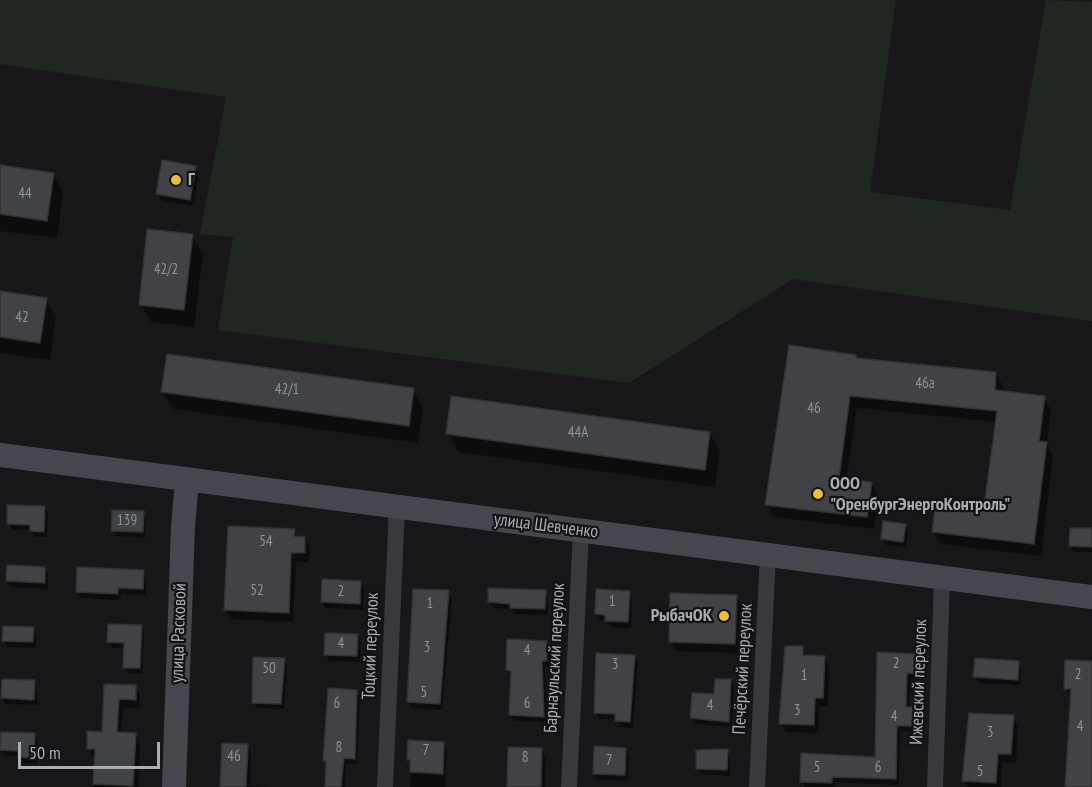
<!DOCTYPE html>
<meta charset="utf-8">
<style>
body{margin:0}
#map{position:relative;width:1092px;height:787px;overflow:hidden;background:#171719;font-family:"PT Sans Narrow",sans-serif}
canvas{display:block}
.scale{position:absolute;left:18px;top:742px;width:142px;height:27px;box-sizing:border-box;border:3px solid #a9adb8;border-top:0;padding-left:8px;font-size:18px;line-height:21px;white-space:nowrap;color:#a9adb8;-webkit-text-stroke:4px #121214;paint-order:stroke}
</style>
<div id="map">
<canvas width="1092" height="787"></canvas>
<div class="scale">50 m</div>
</div>
<script>
const c = document.querySelector('canvas').getContext('2d');
c.lineJoin = 'round';
function fill(path, color) {
  c.fillStyle = color;
  c.fill(path, 'evenodd');
}
function poly(rows) {
  const path = new Path2D();
  for (const r of rows) {
    path.moveTo(r[0], r[1]);
    for (let i = 2; i < r.length; i += 2) path.lineTo(r[i], r[i + 1]);
  }
  return path;
}
function strokePath(path, color, width, dash) {
  c.strokeStyle = color;
  c.lineWidth = width;
  c.lineCap = dash ? 'butt' : 'round';
  c.setLineDash(dash || []);
  c.stroke(path);
}
function label(font, color, halo, rows, align = 'center') {
  c.font = font + ' "PT Sans Narrow",sans-serif';
  c.lineWidth = 4.5;
  c.setLineDash([]);
  c.textBaseline = 'middle';
  c.strokeStyle = halo;
  c.fillStyle = color;
  for (const [text, x, y, turn = 0] of rows) {
    c.save();
    c.translate(x, y);
    c.rotate((+turn || 0) * Math.PI / 180);
    c.textAlign = isNaN(turn) ? turn : align;
    if (halo) c.strokeText(text, 0, 0);
    c.fillText(text, 0, 0);
    c.restore();
  }
}
const green = poly([
 [0,0,896,0,870,192,1010,210,1046,0,1092,2,1092,321,793,279,629,383,218,330,233,237,200,234,226,97,0,64]
]);
const shadow = poly([
 [0,167,53,174,63,192,57,238,0,231],
 [195,167,199,173,193,206,161,200,157,194],
 [192,236,203,254,194,327,151,322,140,304],
 [0,293,46,299,56,317,50,360,0,353],
 [855,356,857,359,996,374,1003,386,1002,392,1044,398,1051,410,1047,444,1053,456,1041,556,940,544,933,531,986,508,997,422,857,408,846,481,871,483,878,496,874,529,774,517,767,505],
 [413,390,423,408,418,443,173,409,163,391],
 [448,433,709,433,720,451,715,487,458,452],
 [45,508,48,514,47,537,35,537,31,530,12,530,8,523],
 [143,513,146,519,145,538,116,536,113,530],
 [905,525,908,531,906,548,886,545,882,539],
 [294,530,298,538,305,538,310,548,309,562,296,562,293,622,231,619,226,610],
 [1092,530,1092,552,1074,552,1071,546],
 [44,568,48,574,48,589,11,587,7,581],
 [79,569,143,572,146,578,146,595,121,594,120,600,81,598,77,592],
 [323,580,360,582,364,588,363,610,326,608,322,602],
 [448,592,452,598,442,710,412,708,408,702],
 [545,592,548,598,548,615,515,614,512,609,493,608,489,602],
 [629,592,632,598,631,628,610,627,606,620,600,620,596,614],
 [736,596,741,606,740,653,676,651,670,641],
 [141,627,144,633,142,674,128,673,125,667,125,648,112,648,109,642],
 [33,628,36,635,36,648,7,647,4,641],
 [358,635,361,642,360,662,329,661,326,655],
 [546,643,550,649,549,667,545,667,547,722,514,721,511,715,513,676,507,670],
 [802,648,807,657,824,657,829,666,828,706,819,706,818,733,786,732,781,723],
 [878,654,916,656,920,662,919,680,910,679,909,709,912,709,916,715,915,732,900,731,899,785,835,782,835,787,805,787,801,781,876,758],
 [634,656,638,662,633,728,620,727,616,719,599,719,595,712],
 [284,660,287,666,284,709,257,708,254,702],
 [1018,662,1021,668,1020,685,978,683,975,676],
 [1092,662,1092,787,1067,787,1072,695,1065,689],
 [730,681,734,687,732,727,696,724,692,718],
 [34,682,37,688,37,705,6,704,2,698],
 [105,685,135,686,140,695,140,708,123,707,121,734,135,734,140,743,138,787,94,787,96,757,93,757,88,748,103,733],
 [356,691,360,697,357,764,346,764,345,787,327,787,328,766,325,761],
 [1013,717,1018,725,1016,763,1002,762,1001,787,968,787,964,781],
 [2,733,34,735,38,741,37,763,23,763,20,757,5,756,1,750],
 [443,743,447,750,445,787,410,787,411,765,408,759],
 [247,746,251,754,250,786,270,787,222,787],
 [542,749,546,758,545,787,508,787],
 [625,749,629,755,628,781,598,780,594,774],
 [727,751,730,757,730,776,701,774,697,768]
]);
const building = poly([
 [162,160,196,166,190,200,156,194,162,160],
 [0,165,54,173,47,221,0,214,0,165],
 [147,229,193,234,184,310,139,305,147,229],
 [0,291,47,298,40,343,0,337,0,291],
 [789,345,856,355,856,358,996,372,995,390,1045,396,1039,441,1047,442,1034,544,932,532,936,500,984,506,997,411,850,396,839,478,872,482,867,517,765,505,789,345],
 [167,354,414,388,409,426,161,392,167,354],
 [451,396,710,432,705,470,446,434,451,396],
 [7,505,45,506,44,532,30,531,30,525,7,524,7,505],
 [112,510,144,511,143,532,111,531,112,510],
 [883,521,906,524,903,542,881,539,883,521],
 [228,526,295,529,294,536,305,537,305,553,291,553,289,613,224,610,228,526],
 [1070,528,1092,528,1092,547,1069,546,1070,528],
 [7,565,45,567,45,583,6,581,7,565],
 [77,567,144,570,143,589,118,588,118,594,76,592,77,567],
 [322,579,361,581,360,604,321,602,322,579],
 [488,588,546,590,545,609,510,608,510,604,488,602,488,588],
 [413,589,449,590,440,704,407,702,413,589],
 [596,589,630,591,628,622,605,621,605,615,595,614,596,589],
 [670,593,737,595,735,644,669,642,670,593],
 [108,624,142,625,140,668,123,668,124,643,107,642,108,624],
 [3,626,34,627,33,642,2,641,3,626],
 [325,633,358,634,357,656,324,655,325,633],
 [507,639,547,641,547,661,542,661,544,717,509,715,511,671,506,670,507,639],
 [785,646,803,646,803,655,825,656,823,698,815,698,814,725,779,724,785,646],
 [877,652,917,654,916,674,907,673,906,707,913,707,912,726,897,726,896,779,832,777,832,783,800,782,801,753,875,757,877,652],
 [596,653,635,655,630,722,615,721,615,714,594,713,596,653],
 [253,657,285,658,281,704,252,703,253,657],
 [975,658,1019,661,1018,680,973,677,975,658],
 [1065,660,1092,661,1092,787,1065,787,1071,689,1064,689,1065,660],
 [2,679,35,680,34,700,1,698,2,679],
 [715,679,731,679,729,722,690,718,692,693,714,694,715,679],
 [104,684,136,685,136,700,119,699,117,732,136,733,133,786,93,784,95,749,87,749,87,731,102,732,104,684],
 [328,688,357,690,355,759,344,758,341,787,325,787,326,761,323,761,328,688],
 [969,713,1014,715,1011,754,998,754,996,783,962,781,969,713],
 [1,732,35,733,34,758,18,757,18,751,0,750,1,732],
 [408,740,444,742,443,774,410,772,410,760,407,760,408,740],
 [222,743,248,744,246,787,220,787,222,743],
 [594,746,626,748,625,775,593,774,594,746],
 [508,747,542,748,541,787,507,787,508,747],
 [728,749,727,770,696,769,696,750,728,749]
]);
const street = poly([
 [385,787,397,506],
 [569,787,581,530],
 [757,787,768,553],
 [935,787,942,578]
]);
const secondary = poly([
 [0,455,1092,597],
 [174,787,183,526,187,480]
]);
const markers = [
 [176,180,6,"#ecbc3c"],
 [818,494,6,"#ecbc3c"],
 [724,616,6,"#ecbc3c"]
];
const numberNames = [
 ["44",25,194],
 ["42/2",166,270],
 ["42",22,318],
 ["46а",925,384],
 ["42/1",287,390],
 ["46",814,409],
 ["44А",578,433],
 ["139",127,521],
 ["54",266,542],
 ["52",257,591],
 ["2",341,592],
 ["1",612,602],
 ["1",430,604],
 ["4",341,644],
 ["3",427,648],
 ["4",527,651],
 ["2",896,664],
 ["3",615,665],
 ["50",269,669],
 ["2",1078,675],
 ["1",804,676],
 ["5",424,693],
 ["6",337,704],
 ["6",527,704],
 ["4",710,706],
 ["3",797,711],
 ["4",894,717],
 ["4",1080,727],
 ["3",990,733],
 ["8",339,748],
 ["7",426,751],
 ["46",234,757],
 ["8",525,758],
 ["7",609,761],
 ["5",817,768],
 ["6",878,768],
 ["5",980,772]
];
const poiNames = [
 ["Г",188,180],
 ["ООО",830,484],
 ["\"ОренбургЭнергоКонтроль\"",830,505],
 ["РыбачОК",712,616,"right"]
];
const streetNames = [
 ["улица Шевченко",546,526,7],
 ["улица Расковой",179,633,-88],
 ["Тоцкий переулок",371,646,-88],
 ["Барнаульский переулок",555,658,-87],
 ["Печёрский переулок",743,669,-87],
 ["Ижевский переулок",919,682,-88]
];
fill(green, '#1f2720');
fill(shadow, '#0007');
fill(building, '#414246');
strokePath(building, '#313135', 1.5);
strokePath(street, '#38383e', 16);
strokePath(secondary, '#46474e', 24);
for (const [x, y, r, color] of markers) {
  const dot = new Path2D();
  dot.arc(x, y, r, 0, 2 * Math.PI);
  c.fillStyle = color;
  c.fill(dot);
  strokePath(dot, '#121214', 2);
}
label('15px', '#8f929c', null, numberNames);
label('bold 18px', '#a9adb8', '#121214', poiNames, 'left');
label('18px', '#a9adb8', '#121214', streetNames);
</script>
